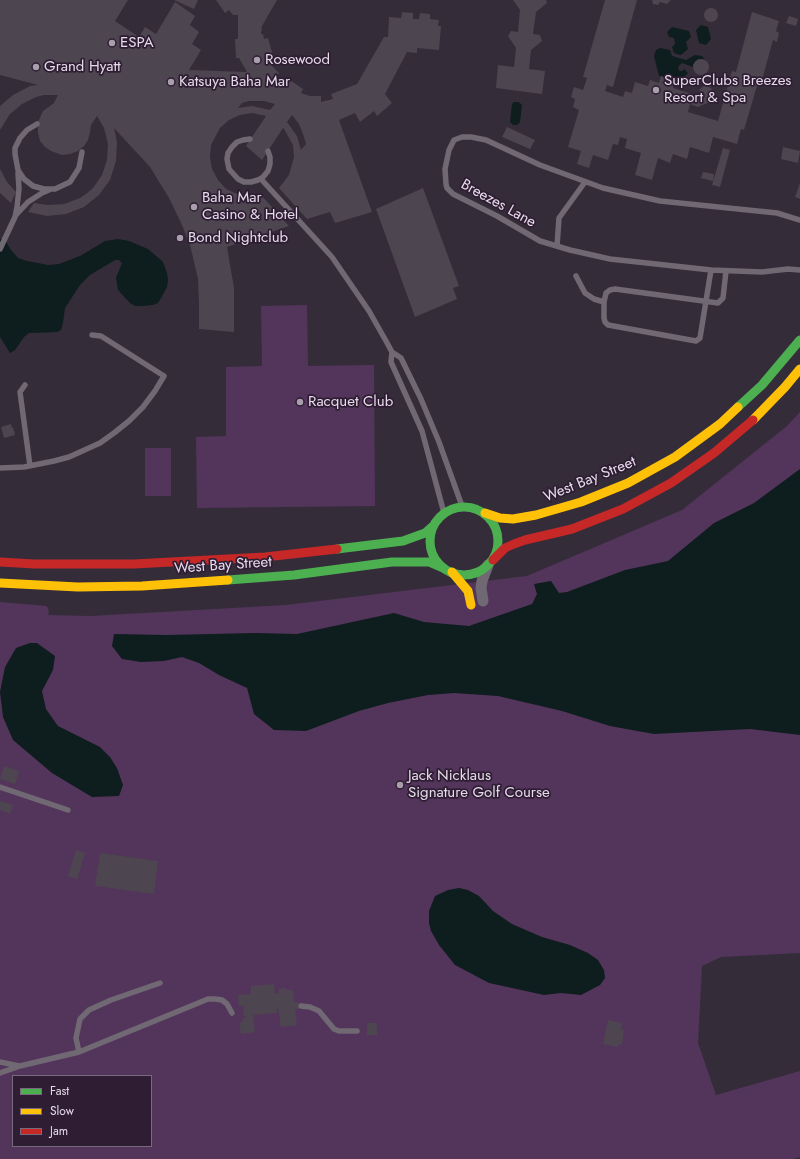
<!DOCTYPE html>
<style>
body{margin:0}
#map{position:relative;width:800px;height:1159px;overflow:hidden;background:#352c39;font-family:Jost,sans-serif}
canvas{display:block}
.legend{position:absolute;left:12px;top:1075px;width:140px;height:72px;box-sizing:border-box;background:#2e1d33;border:1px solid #78697c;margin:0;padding:5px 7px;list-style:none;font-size:12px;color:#e6dbea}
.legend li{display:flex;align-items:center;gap:8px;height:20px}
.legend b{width:20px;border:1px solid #78697c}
</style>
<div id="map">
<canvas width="800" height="1159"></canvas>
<ul class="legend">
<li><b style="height:5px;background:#4caf50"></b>Fast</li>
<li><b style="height:5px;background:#ffc107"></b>Slow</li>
<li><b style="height:5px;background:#c62828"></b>Jam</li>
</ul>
</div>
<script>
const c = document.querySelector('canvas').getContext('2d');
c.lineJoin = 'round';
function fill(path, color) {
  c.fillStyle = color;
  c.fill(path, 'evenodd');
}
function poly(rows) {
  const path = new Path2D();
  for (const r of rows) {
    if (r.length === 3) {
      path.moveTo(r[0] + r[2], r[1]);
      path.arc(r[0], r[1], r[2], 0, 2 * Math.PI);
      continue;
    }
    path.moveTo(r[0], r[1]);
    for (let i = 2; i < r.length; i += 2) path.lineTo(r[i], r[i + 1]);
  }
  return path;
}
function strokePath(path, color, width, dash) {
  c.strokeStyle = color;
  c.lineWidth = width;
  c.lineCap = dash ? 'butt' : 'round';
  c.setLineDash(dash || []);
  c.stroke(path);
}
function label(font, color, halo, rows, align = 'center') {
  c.font = font + ' Jost,sans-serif';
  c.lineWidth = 3.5;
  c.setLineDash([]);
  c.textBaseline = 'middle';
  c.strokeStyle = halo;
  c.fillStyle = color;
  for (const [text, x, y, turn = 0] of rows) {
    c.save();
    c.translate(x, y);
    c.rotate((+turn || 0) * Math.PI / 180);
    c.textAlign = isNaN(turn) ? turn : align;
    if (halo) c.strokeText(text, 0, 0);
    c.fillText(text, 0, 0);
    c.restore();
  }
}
const green = poly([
 [307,305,308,366,374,365,375,506,197,508,196,437,226,436,226,367,262,366,261,306],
 [800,412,800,953,721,957,702,966,698,1043,716,1095,800,1071,800,1157,793,1159,0,1159,0,602,47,606,49,612,48,615,91,616,286,605,527,576,682,510,787,426],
 [13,1076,151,1076,151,1146,13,1146],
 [145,448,171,448,171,496,145,496]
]);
const water = poly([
 [701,25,708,27,711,39,706,45,699,43,696,30],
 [672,27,689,31,691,37,686,42,688,49,681,55,674,53,672,47,675,44,674,38,669,37,667,32],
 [660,48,670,50,672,56,686,60,695,55,702,56,705,60,698,59,693,65,693,67,682,63,678,67,679,71,682,71,684,69,688,73,680,81,659,76,654,56,656,50],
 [514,102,519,102,522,105,520,122,517,125,513,125,510,122,512,104],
 [0,239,5,240,11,250,18,258,27,261,48,265,59,264,80,256,105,241,118,239,129,241,148,249,163,262,167,273,168,280,167,287,161,298,158,303,153,305,143,306,135,306,130,303,118,290,116,278,122,263,119,260,115,260,90,275,80,285,65,308,63,323,61,330,57,332,29,333,24,337,15,350,10,353,0,337],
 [800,469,800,735,750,729,654,734,610,726,562,711,498,696,454,693,428,695,388,703,359,711,306,731,274,730,254,714,247,688,219,675,199,663,182,657,164,661,141,662,122,659,112,646,114,634,167,635,255,633,297,634,394,613,424,622,469,626,532,604,537,594,534,584,551,581,559,593,567,592,625,570,668,561,714,523,754,503],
 [30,643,37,643,55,656,53,670,42,691,46,709,58,726,100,747,110,757,117,768,123,785,119,796,92,797,52,773,13,740,3,717,0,692,5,667,16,648],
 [459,888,468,890,479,896,493,911,512,924,542,937,570,945,588,953,598,960,604,970,605,978,600,985,581,995,561,993,544,995,489,983,455,965,439,945,431,931,429,923,429,911,435,896,448,890]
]);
const building = poly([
 [0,0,128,0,115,21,139,37,145,27,156,34,175,2,195,16,190,25,199,32,192,44,201,50,189,70,247,72,239,58,236,58,235,39,238,39,238,15,233,15,229,10,225,13,216,0,277,0,262,26,261,34,263,34,264,39,268,38,275,62,271,65,279,73,276,78,285,81,287,78,303,89,301,93,310,96,321,96,321,102,333,99,331,94,357,84,384,37,388,37,389,17,401,18,402,12,413,13,413,19,419,19,420,13,430,14,430,19,439,20,438,26,441,26,439,50,417,48,417,53,407,52,385,94,392,103,377,116,374,111,360,122,355,113,339,120,372,212,335,223,330,212,307,219,279,188,289,175,294,157,293,145,284,129,283,128,262,160,246,146,266,116,252,113,240,115,229,120,220,128,211,145,210,157,212,169,218,180,226,189,237,194,249,197,262,196,289,226,227,247,234,288,234,332,199,329,199,303,198,279,190,245,182,225,169,198,150,167,114,128,117,142,116,161,110,180,99,195,84,207,66,214,47,216,28,212,34,203,48,205,64,204,80,198,86,194,93,188,102,175,107,160,108,144,104,128,97,116,91,125,90,132,88,140,84,146,78,151,70,154,62,155,51,151,45,147,40,141,38,133,38,122,43,111,54,103,58,95,44,95,36,97,22,104,10,114,0,130,0,106,13,95,30,86,38,85,0,75],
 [249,101,264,101,275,104,270,110,252,106,238,108,242,103],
 [292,115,299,124,304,137,306,144,301,150,297,136,287,122],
 [174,0,198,0,194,9],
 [513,0,546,0,547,3,536,12,533,34,540,35,542,41,531,50,529,69,545,71,542,94,496,88,498,65,514,67,516,48,508,36,511,31,518,32,520,10],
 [605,0,637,0,613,87,607,85,605,91,623,97,625,91,632,93,635,82,648,86,650,80,659,83,661,76,674,81,673,88,698,96,700,89,705,85,711,88,714,94,712,101,698,107,690,104,688,112,718,121,732,71,736,72,752,12,779,21,776,31,779,33,777,42,773,40,762,80,759,79,744,130,741,129,737,144,713,137,709,153,690,147,687,159,673,154,670,163,658,158,652,180,635,175,641,153,625,148,627,139,620,137,618,145,613,144,608,160,593,155,589,168,577,164,581,151,568,147,579,110,573,107,575,99,571,97,574,87,583,90,587,78,583,77],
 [652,0,671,0,667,4,660,2,658,5,653,4],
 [711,15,7],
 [789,16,798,19,796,26,786,23],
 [701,67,8],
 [507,127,535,140,530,149,502,137],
 [783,147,800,151,798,163,781,159],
 [723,148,730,150,720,187,712,185],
 [0,169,7,182,16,192,11,203,0,193],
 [703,172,714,174,713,181,701,178],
 [800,183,800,199,795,197],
 [423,188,459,286,453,288,457,299,415,317,376,209],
 [11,424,12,428,13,427,15,435,4,438,1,427],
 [4,766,19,771,15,784,0,779],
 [0,801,13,805,10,814,0,810],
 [76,850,85,853,77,879,68,876],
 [100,853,158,861,154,894,95,886],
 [274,984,275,994,279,993,279,989,286,988,286,990,293,990,294,1002,298,1002,299,1009,295,1009,297,1025,281,1027,278,1007,277,1007,277,1013,253,1015,255,1032,241,1034,239,1022,243,1022,242,1018,246,1018,246,1016,244,1016,243,1007,245,1007,245,1006,239,1006,238,995,251,994,251,986],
 [608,1020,622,1023,621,1029,624,1030,622,1045,619,1044,618,1047,603,1044],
 [367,1023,377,1023,377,1035,367,1035]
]);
const lane = poly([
 [37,124,27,130,20,138,15,148,15,154,18,170,24,179,33,186,44,189,55,189,70,182,79,168,82,152],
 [250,139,243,140,237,142,232,147,228,153,227,159,229,169,238,179,244,182,251,182,258,180,263,177,268,171,270,164,270,157,268,151],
 [261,179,332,257,369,311,386,341,392,352,391,362,422,431,444,513],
 [16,215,28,202,42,193,49,190],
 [800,220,777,213,660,201,603,188,540,165,486,140,471,137,462,137,454,140,449,150,445,169,446,184,447,188,453,194,497,216,540,241,570,250,610,259,711,270,762,272,788,269,800,270],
 [557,246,559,218,585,182],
 [0,249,15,217,17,207,19,189,18,173],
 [576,276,585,293,594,299,604,302,606,293,610,290,615,289,718,303,723,298,726,271],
 [604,302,604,318,605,322,608,325,696,341,700,338,711,270],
 [392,352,401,358,421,399,439,442,462,506],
 [25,385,20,392,30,466],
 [0,468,24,467,54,461,69,457,100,443,114,433,129,421,143,407,155,391,164,376,101,336,92,335],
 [0,787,68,810],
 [301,1006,310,1007,319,1011,334,1029,339,1031,357,1031],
 [79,1052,76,1038,80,1019,89,1010,111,1000,160,983],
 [0,1062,19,1066],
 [0,1073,20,1066,79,1052,208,999,215,999,222,1000,227,1004,232,1013]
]);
const street = poly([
 [483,601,481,588,482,581,488,565]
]);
const fast = poly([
 [738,407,762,385,800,340],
 [464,541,34],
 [337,549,403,541,425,533,434,525],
 [228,580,294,575,392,562,429,562,445,569]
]);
const slow = poly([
 [753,420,785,387,800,369],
 [485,513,500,518,513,519,536,515,581,502,628,483,675,457,720,424,738,407],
 [452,572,468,591,471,605],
 [0,583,78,587,142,586,228,580]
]);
const jam = poly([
 [493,560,505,548,514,544,525,540,572,529,623,509,671,483,714,453,753,420],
 [0,562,34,564,134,564,265,557,337,549]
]);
const markers = [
 [112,43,4,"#a89eac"],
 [257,60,4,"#a89eac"],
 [36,67,4,"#a89eac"],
 [171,82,4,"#a89eac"],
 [656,90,4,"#a89eac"],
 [194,207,4,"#a89eac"],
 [180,238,4,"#a89eac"],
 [300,402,4,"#a89eac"],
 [400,785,4,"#a89eac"]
];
const poiNames = [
 ["ESPA",120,43],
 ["Rosewood",265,60],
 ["Grand Hyatt",44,67],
 ["SuperClubs Breezes",664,81],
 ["Resort & Spa",664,98],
 ["Katsuya Baha Mar",179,82],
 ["Baha Mar",202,198],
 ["Casino & Hotel",202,215],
 ["Bond Nightclub",188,238],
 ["Racquet Club",308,402],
 ["Jack Nicklaus",408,776],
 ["Signature Golf Course",408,793]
];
const streetNames = [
 ["Breezes Lane",498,204,29],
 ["West Bay Street",590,480,-22],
 ["West Bay Street",223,566,-4]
];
fill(green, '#53355c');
fill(water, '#0e1d1d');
fill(building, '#4d4550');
strokePath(lane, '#706872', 5.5);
strokePath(street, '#706872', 11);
strokePath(fast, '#4caf50', 9);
strokePath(slow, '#ffc107', 9);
strokePath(jam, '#c62828', 9);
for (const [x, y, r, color] of markers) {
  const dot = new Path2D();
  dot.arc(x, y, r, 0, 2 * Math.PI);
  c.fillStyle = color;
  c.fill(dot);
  strokePath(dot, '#2e1d33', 1.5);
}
label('15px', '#e6dbea', '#2e1d33', poiNames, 'left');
label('15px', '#e6dbea', '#2e1d33', streetNames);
</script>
